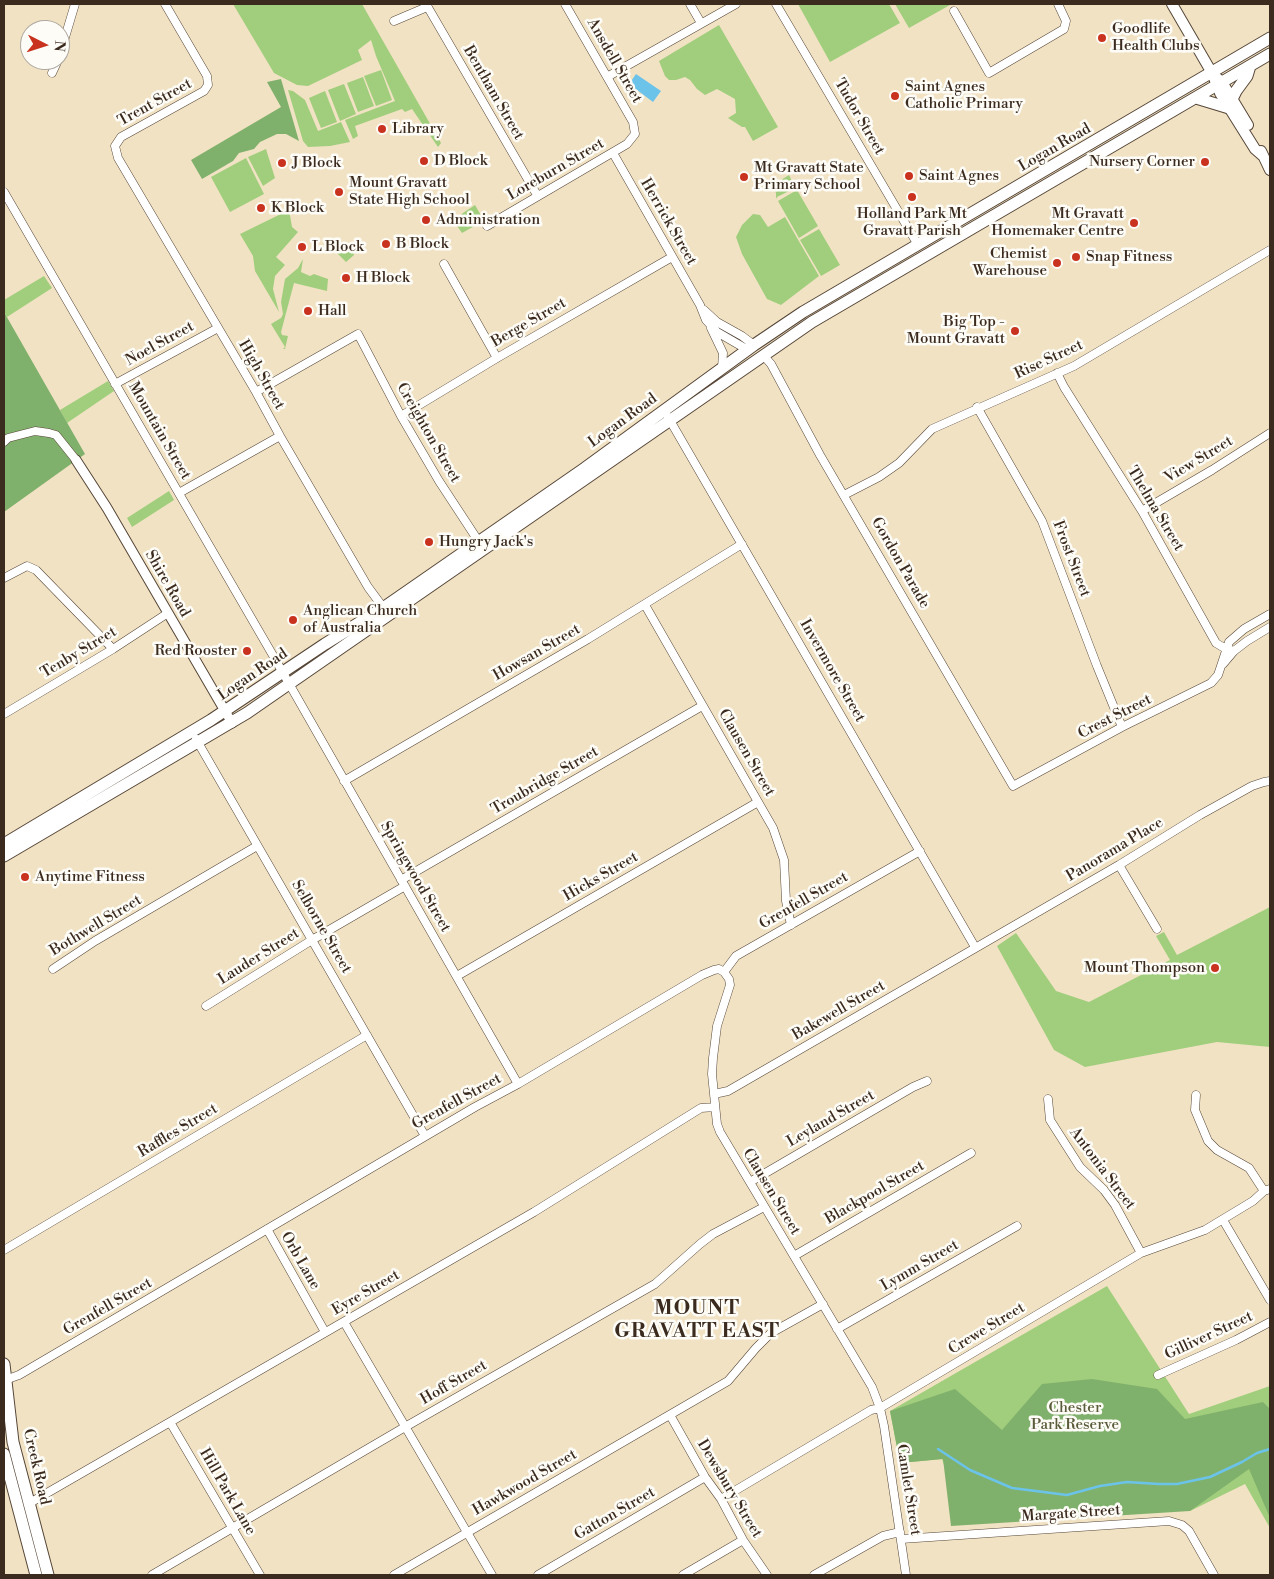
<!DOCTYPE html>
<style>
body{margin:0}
#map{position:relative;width:1274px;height:1579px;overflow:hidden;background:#f1e2c4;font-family:"Libre Bodoni",serif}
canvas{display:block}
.frame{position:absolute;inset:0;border:5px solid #3b2a1e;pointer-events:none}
.north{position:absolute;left:20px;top:20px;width:50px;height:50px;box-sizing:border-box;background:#fdfcf7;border:1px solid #afa8a0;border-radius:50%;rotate:95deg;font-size:14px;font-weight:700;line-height:20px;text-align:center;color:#3b2a1e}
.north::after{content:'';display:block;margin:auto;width:18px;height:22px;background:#c8321e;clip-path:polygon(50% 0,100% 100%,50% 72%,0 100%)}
</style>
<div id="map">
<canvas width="1274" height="1579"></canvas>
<div class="frame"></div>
<div class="north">N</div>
</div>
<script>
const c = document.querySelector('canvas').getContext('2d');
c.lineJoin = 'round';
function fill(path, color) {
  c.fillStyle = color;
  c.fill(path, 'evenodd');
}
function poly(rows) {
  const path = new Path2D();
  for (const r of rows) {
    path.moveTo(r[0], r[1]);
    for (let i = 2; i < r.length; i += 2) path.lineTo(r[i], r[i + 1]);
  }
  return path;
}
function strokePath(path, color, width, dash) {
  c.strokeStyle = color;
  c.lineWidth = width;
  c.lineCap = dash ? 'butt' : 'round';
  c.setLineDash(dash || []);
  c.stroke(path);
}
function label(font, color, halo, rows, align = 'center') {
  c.font = font + ' "Libre Bodoni",serif';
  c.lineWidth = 5;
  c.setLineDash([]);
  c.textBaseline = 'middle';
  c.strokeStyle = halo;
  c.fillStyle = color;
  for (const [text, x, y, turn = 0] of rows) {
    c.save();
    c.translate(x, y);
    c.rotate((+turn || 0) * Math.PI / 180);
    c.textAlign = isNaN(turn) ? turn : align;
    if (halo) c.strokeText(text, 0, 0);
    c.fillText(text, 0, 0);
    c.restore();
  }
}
const green = poly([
 [233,4,362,4,441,143,438,147,412,109,405,112,402,109,355,126,358,136,353,139,345,120,395,101,376,56,371,40,358,50,362,60,308,86,297,85,274,73],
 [798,4,889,4,900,23,830,62],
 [895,4,949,4,950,5,909,28],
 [719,25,778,127,753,141,745,127,742,127,728,118,736,113,735,99,717,89,705,95,697,89,690,80,685,77,676,80,669,80,665,76,659,61],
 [381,70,392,100,376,106,364,76],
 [363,77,374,106,358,112,347,83],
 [344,84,356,114,340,121,328,90],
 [288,90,293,91,305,100,318,131,341,122,350,142,330,146,308,147,303,141],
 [325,91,337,122,321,128,309,98],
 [266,149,275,178,263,186,248,157],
 [246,158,264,194,230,212,211,177],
 [789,175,795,188,777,197,776,199,776,193,770,182,781,180],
 [797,190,818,226,799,238,778,201],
 [475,205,482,217,480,223,462,233,457,226,459,218,463,213],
 [289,210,292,227,298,232,276,257,285,265,275,276,273,289,279,312,255,271,253,256,240,234],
 [753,214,760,215,768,227,785,217,819,276,781,305,767,299,742,254,736,237,742,225],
 [819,229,840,265,821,276,800,240],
 [331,238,343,250,358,243,359,245,353,252,354,255,346,262,329,245],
 [303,259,301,272,310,276,314,274,328,279,327,291,294,283,281,332,282,335,288,336,285,349,283,349,285,347,271,324,281,318,283,314,281,302,285,279,298,268],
 [44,276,52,288,7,317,4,312,4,300],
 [108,381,114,391,67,423,60,410],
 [169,491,174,500,132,527,127,518],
 [1270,907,1270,1047,1217,1042,1085,1067,1054,1050,997,946,1016,933,1056,991,1089,1002,1170,960,1156,936,1164,932,1177,955],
 [1107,1286,1189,1414,1270,1386,1270,1528,1245,1484,1190,1511,953,1491,942,1459,900,1463,890,1411]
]);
const forest = poly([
 [281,79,299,141,286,134,277,134,260,142,254,149,239,153,233,161,202,179,191,160,281,107,267,82],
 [4,312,85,454,4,512],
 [1092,1379,1157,1389,1185,1419,1263,1402,1270,1409,1270,1518,1249,1469,1190,1511,951,1526,943,1459,900,1463,890,1411,955,1389,1002,1430,1042,1384]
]);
const water = poly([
 [636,74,661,91,653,102,629,84]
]);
const stream = poly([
 [938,1449,970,1470,1012,1488,1067,1495,1100,1486,1127,1482,1159,1484,1177,1484,1210,1477,1242,1462,1257,1453,1270,1449]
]);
const minor = poly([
 [165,4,207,76,208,85,204,91,121,137,115,146,118,158,256,392,280,436,368,587,385,610],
 [426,4,537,195],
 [690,4,701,23],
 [776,4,918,245],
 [954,11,989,73,1064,29,1066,21,1058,4],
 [394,21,427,7],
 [60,54,75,4],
 [52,73,58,60],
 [607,77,736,4],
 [613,153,700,305,706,320,717,332,748,350],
 [4,192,271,652,518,1084],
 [487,226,627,144,635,134,633,122,565,4],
 [444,264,497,358],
 [704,310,717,322,742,336,754,345],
 [711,328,723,353,722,368],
 [763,355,771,364,820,455,1013,786,1122,727,1211,683,1218,675,1229,642,1244,629,1270,614],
 [1057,373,1064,387,1142,511,1216,643,1226,649,1234,651],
 [115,384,218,328],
 [256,392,358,334,401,416,439,481,479,542],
 [977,407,1042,521,1097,666,1122,727],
 [401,416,497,358,672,257],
 [668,417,975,947],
 [4,442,8,438,35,431,49,433,56,435,76,460],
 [179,493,280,436],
 [844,495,879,477,899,463,932,429,1074,366,1270,250],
 [1142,511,1212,470,1270,433],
 [4,578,27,566,36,570,113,649],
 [645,605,773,828,784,860,786,901,791,925],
 [1223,664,1234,651,1247,641,1270,627],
 [4,714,113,649,168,613],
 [196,739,425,1136],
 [344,781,588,639,742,544],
 [1119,865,1157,929],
 [401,880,702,706],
 [53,969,95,941,257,846],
 [724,972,729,979,730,985,717,1026,713,1058,712,1074,717,1124,720,1132,872,1387,880,1408,884,1426,906,1575],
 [724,972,736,956,920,851],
 [457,976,758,802],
 [206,1006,312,940,405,886],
 [714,1094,728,1091,1119,865,1200,815,1252,786,1264,782,1270,781],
 [1196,1095,1195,1110,1208,1141,1217,1150,1249,1168,1264,1191],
 [1048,1099,1050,1120,1080,1167,1104,1190,1115,1205,1141,1253],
 [750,1182,913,1087,927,1081],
 [1223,1220,1270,1300],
 [267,1229,325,1332],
 [4,1250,367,1035],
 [794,1256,971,1153],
 [344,1322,492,1575],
 [837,1329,1017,1226],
 [1158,1375,1236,1340,1270,1322],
 [5,1380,19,1375,475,1107,518,1084,702,975,714,970,719,969,724,972],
 [670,1415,705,1477,721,1499,743,1540,767,1575],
 [170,1422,260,1575],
 [721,1499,871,1410,880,1408,1141,1253,1205,1230,1253,1201,1264,1191,1270,1189],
 [28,1504,534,1212,701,1108,715,1107],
 [901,1539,1169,1521,1182,1525,1189,1531,1214,1575],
 [152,1575,405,1427,655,1284,700,1244,713,1234,764,1207],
 [394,1575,728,1381,756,1348,771,1333,823,1304],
 [538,1575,705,1477],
 [683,1575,743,1540],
 [814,1575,883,1536,900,1532]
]);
const tertiary = poly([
 [76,460,107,508,232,723]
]);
const secondary = poly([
 [1172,4,1212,73,1220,93,1255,149,1263,156],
 [1216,77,1222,82,1248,125],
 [1261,151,1270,170]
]);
const primary = poly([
 [1196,98,1229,108],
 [1232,99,1236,91,1247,76,1250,66],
 [4,844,211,720,325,644,383,608,585,468,754,345,803,312,1270,38],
 [4,856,247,713,812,322,1270,54],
 [4,1364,13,1442,48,1575],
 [4,1454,36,1575]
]);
const markers = [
 [1102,38,5,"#c8321e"],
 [895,96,5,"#c8321e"],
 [382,129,5,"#c8321e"],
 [424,161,5,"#c8321e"],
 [1205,162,5,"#c8321e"],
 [282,163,5,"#c8321e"],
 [909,176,5,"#c8321e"],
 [744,177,5,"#c8321e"],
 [339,192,5,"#c8321e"],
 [912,197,5,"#c8321e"],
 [261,208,5,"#c8321e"],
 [426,220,5,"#c8321e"],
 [1134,223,5,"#c8321e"],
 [386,244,5,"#c8321e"],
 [302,247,5,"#c8321e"],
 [1076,257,5,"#c8321e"],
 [1057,263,5,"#c8321e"],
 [346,278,5,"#c8321e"],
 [308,311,5,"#c8321e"],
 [1015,331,5,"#c8321e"],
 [429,542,5,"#c8321e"],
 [293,620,5,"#c8321e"],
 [247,651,5,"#c8321e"],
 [25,877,5,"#c8321e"],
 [1215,968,5,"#c8321e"]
];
const poiNames = [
 ["Goodlife",1112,29],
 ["Health Clubs",1112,46],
 ["Saint Agnes",905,87],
 ["Catholic Primary",905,104],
 ["Library",392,129],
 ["D Block",434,161],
 ["Nursery Corner",1195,162,"right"],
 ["J Block",292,163],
 ["Mt Gravatt State",754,168],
 ["Primary School",754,185],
 ["Saint Agnes",919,176],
 ["Mount Gravatt",349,183],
 ["State High School",349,200],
 ["K Block",271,208],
 ["Holland Park Mt",912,214,"center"],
 ["Gravatt Parish",912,231,"center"],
 ["Mt Gravatt",1124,214,"right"],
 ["Homemaker Centre",1124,231,"right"],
 ["Administration",436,220],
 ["B Block",396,244],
 ["L Block",312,247],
 ["Chemist",1047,254,"right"],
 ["Warehouse",1047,271,"right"],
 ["Snap Fitness",1086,257],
 ["H Block",356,278],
 ["Hall",318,311],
 ["Big Top -",1005,322,"right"],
 ["Mount Gravatt",1005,339,"right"],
 ["Hungry Jack's",439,542],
 ["Anglican Church",303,611],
 ["of Australia",303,628],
 ["Red Rooster",237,651,"right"],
 ["Anytime Fitness",35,877],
 ["Mount Thompson",1205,968,"right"]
];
const streetNames = [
 ["Ansdell Street",614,61,60],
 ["Bentham Street",493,93,60],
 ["Trent Street",155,103,-29],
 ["Tudor Street",859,117,60],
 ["Logan Road",1055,148,-30],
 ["Loreburn Street",556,170,-30],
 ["Herrick Street",668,222,60],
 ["Berge Street",529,323,-30],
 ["Noel Street",160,344,-29],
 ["Rise Street",1049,360,-25],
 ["High Street",261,375,60],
 ["Logan Road",623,421,-36],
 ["Mountain Street",159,431,60],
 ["Creighton Street",428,433,60],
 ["View Street",1199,460,-31],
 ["Thelma Street",1155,509,59],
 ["Frost Street",1071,559,69],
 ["Gordon Parade",900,563,60],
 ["Shire Road",167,584,60],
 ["Tenby Street",79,653,-31],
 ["Howsan Street",537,653,-30],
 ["Invermore Street",832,671,60],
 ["Logan Road",253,675,-34],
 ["Crest Street",1115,717,-27],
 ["Clausen Street",746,753,60],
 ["Troubridge Street",545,781,-30],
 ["Panorama Place",1115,850,-31],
 ["Springwood Street",415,877,60],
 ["Hicks Street",601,877,-30],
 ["Grenfell Street",804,901,-30],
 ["Bothwell Street",96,926,-31],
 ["Selborne Street",321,927,60],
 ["Lauder Street",259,957,-32],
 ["Bakewell Street",839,1011,-30],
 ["Grenfell Street",457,1102,-29],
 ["Leyland Street",831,1119,-30],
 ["Raffles Street",178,1131,-31],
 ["Antonia Street",1102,1169,53],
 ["Clausen Street",771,1192,59],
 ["Blackpool Street",875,1193,-30],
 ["Orb Lane",300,1261,60],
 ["Lymm Street",920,1266,-30],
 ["Eyre Street",366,1293,-30],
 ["Grenfell Street",108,1307,-30],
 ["Crewe Street",987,1329,-31],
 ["Gilliver Street",1209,1336,-25],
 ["Hoff Street",454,1383,-30],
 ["Creek Road",36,1467,77],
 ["Hawkwood Street",525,1483,-30],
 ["Dewsbury Street",729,1489,59],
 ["Camlet Street",908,1490,81],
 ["Hill Park Lane",227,1492,60],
 ["Gatton Street",615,1514,-30],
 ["Margate Street",1071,1514,-4]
];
const parkNames = [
 ["Chester",1075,1408],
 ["Park Reserve",1075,1425]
];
const districtNames = [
 ["MOUNT",697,1309],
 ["GRAVATT EAST",697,1332]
];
fill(green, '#a1ce7c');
fill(forest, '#80b16c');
fill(water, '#6cc3e9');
strokePath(stream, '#6cc3e9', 2.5);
strokePath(minor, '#564637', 9);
strokePath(tertiary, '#564637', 11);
strokePath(secondary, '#564637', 12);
strokePath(primary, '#564637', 13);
strokePath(minor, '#fff', 8);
strokePath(tertiary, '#fff', 9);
strokePath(secondary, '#fff', 10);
strokePath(primary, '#fff', 11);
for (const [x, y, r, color] of markers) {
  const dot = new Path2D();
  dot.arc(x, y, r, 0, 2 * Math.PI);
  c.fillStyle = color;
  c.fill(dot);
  strokePath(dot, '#fdfcf7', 2);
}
label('15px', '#3b2a1e', '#fdfcf7', poiNames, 'left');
label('15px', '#3b2a1e', '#fdfcf7', streetNames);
label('15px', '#5a5b3a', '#fdfcf7', parkNames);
c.letterSpacing = '1px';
label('bold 20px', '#3b2a1e', '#fdfcf7', districtNames);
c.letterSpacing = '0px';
</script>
